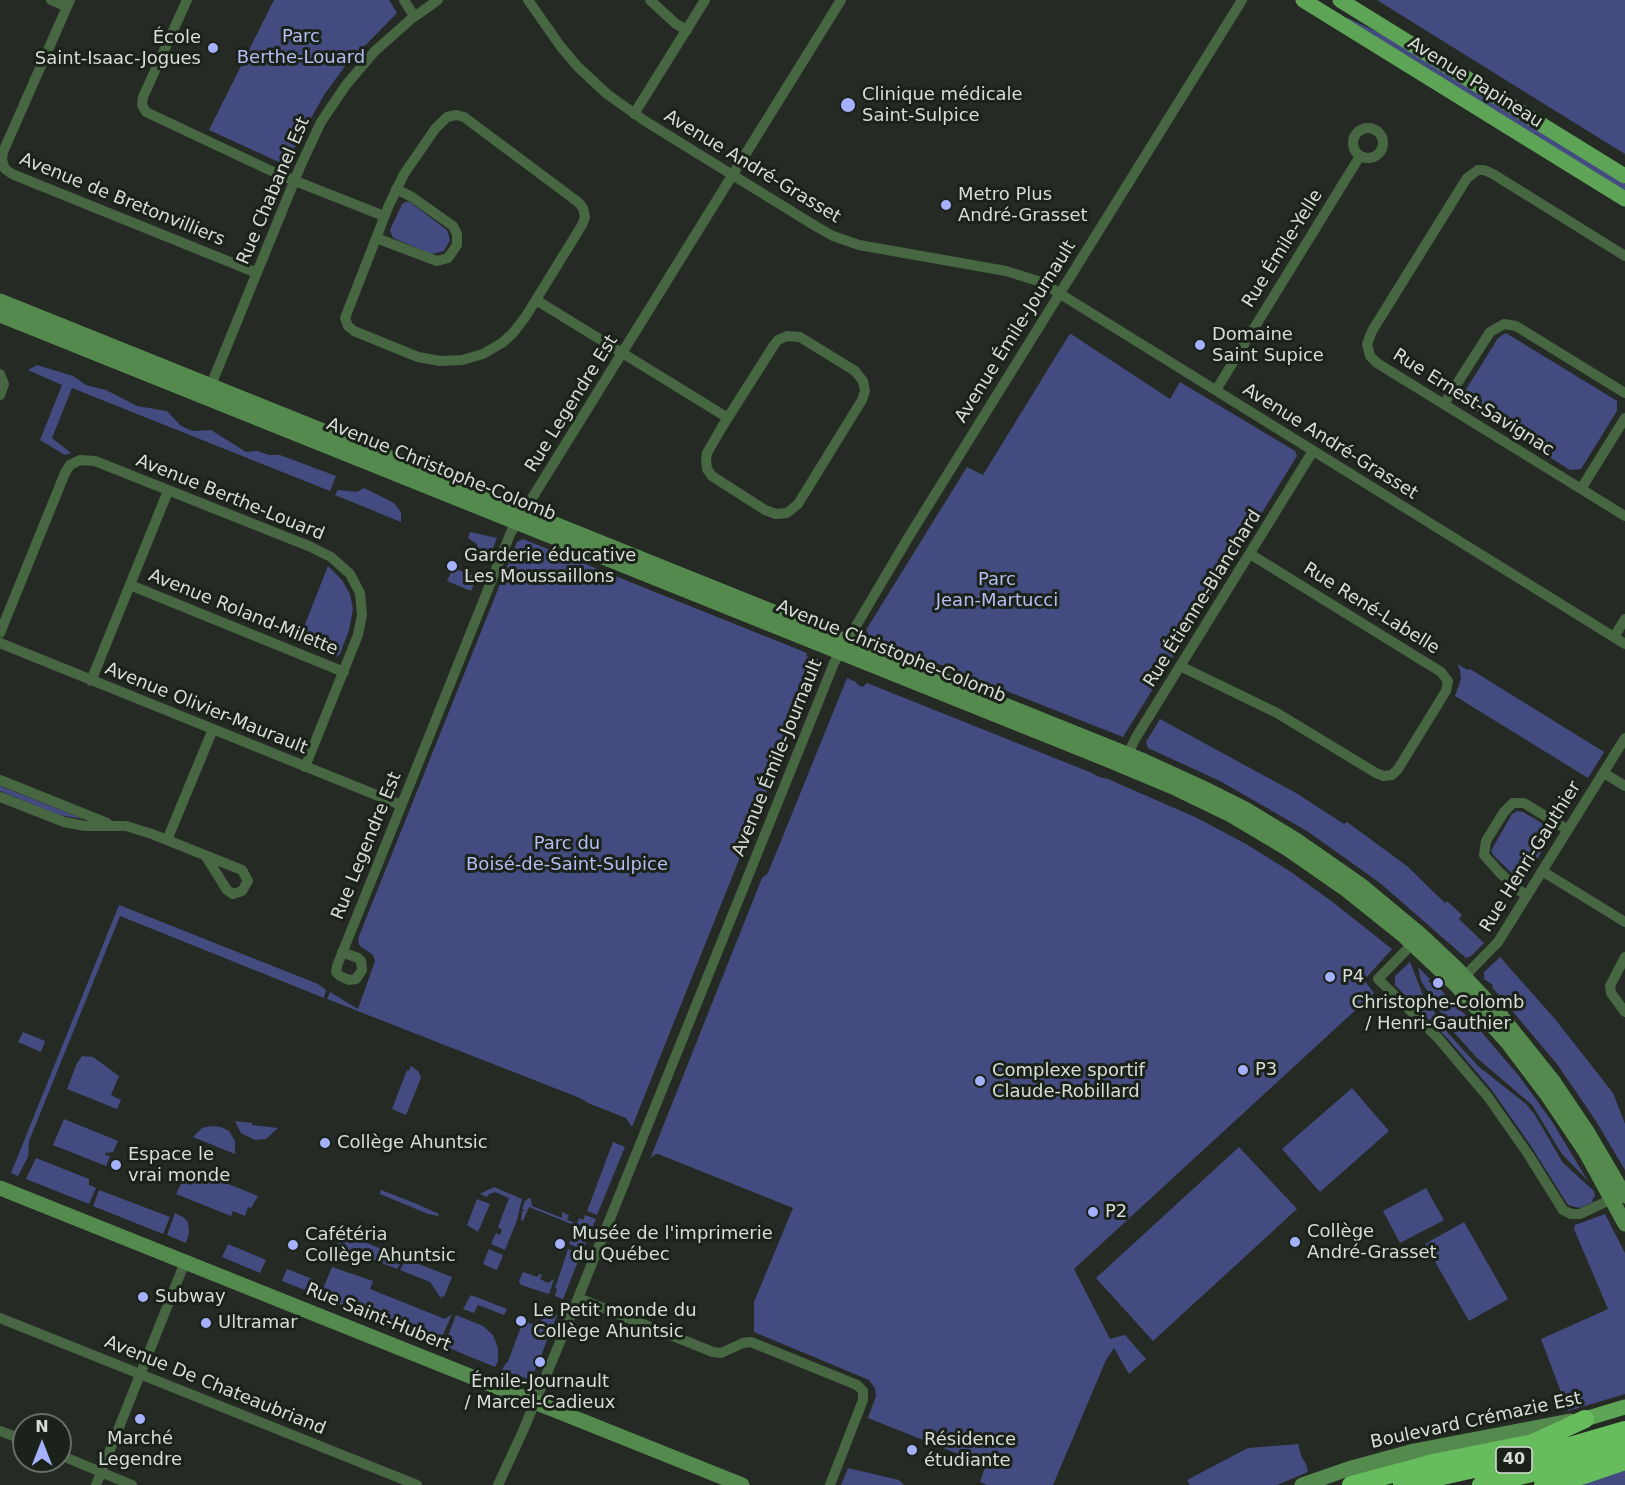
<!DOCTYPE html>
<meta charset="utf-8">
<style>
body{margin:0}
#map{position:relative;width:1625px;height:1485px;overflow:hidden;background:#252b24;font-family:"DejaVu Sans",sans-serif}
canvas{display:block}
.north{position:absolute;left:12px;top:1413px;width:60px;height:60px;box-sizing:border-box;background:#1b221a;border:2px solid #676d66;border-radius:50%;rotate:0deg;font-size:16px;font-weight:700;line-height:24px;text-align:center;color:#d8ddd8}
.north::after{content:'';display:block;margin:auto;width:21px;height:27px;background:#a5b1fc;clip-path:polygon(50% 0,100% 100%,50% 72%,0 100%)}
</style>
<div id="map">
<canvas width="1625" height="1485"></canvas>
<div class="north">N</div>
</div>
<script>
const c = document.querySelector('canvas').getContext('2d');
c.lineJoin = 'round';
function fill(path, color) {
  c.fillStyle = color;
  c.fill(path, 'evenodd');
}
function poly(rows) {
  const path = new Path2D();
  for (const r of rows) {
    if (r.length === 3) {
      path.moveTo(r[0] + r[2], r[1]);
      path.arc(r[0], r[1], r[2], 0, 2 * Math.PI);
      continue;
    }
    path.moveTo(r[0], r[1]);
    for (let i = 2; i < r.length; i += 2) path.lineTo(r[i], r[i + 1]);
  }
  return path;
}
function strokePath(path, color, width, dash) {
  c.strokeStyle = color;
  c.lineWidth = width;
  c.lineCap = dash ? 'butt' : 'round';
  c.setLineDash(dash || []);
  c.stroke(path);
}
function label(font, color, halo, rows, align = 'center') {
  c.font = font + ' "DejaVu Sans",sans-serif';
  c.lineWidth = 6;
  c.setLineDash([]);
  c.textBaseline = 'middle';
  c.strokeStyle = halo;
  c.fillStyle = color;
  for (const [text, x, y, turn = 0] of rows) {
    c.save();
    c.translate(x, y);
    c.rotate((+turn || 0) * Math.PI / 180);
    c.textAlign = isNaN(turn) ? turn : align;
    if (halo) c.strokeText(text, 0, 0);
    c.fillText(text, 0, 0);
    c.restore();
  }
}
const green = poly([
 [274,0,389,0,397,13,345,66,324,95,286,163,281,163,209,130],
 [1377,0,1625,0,1625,154,1541,102],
 [1348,18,1384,35,1625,184,1625,191,1347,19],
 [405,202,410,202,447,230,450,240,444,251,432,254,393,238,390,230,402,204],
 [1506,333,1617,401,1617,411,1581,469,1570,470,1463,402,1462,396,1498,338],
 [1071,334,1170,399,1180,382,1295,451,1297,456,1123,737,870,637,866,630,967,467,983,475,1069,335],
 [37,365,73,376,86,385,106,390,137,406,167,411,181,426,193,431,211,430,246,452,257,451,269,455,280,455,336,476,330,491,72,388,52,438,71,453,65,455,40,440,62,385,28,370],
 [364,488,394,503,401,512,401,522,335,495,338,490,357,492],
 [470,532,497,538,489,558,474,552,477,548,477,544,468,538],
 [523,539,807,653,806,656,810,658,812,655,819,660,632,1127,626,1118,588,1103,580,1098,327,999,330,992,358,1009,375,961,373,955,360,946,358,941,359,936,517,542],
 [328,566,342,580,350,594,353,609,349,630,340,654,336,657,298,642],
 [453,568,477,577,471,591,447,581],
 [1457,664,1468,670,1470,669,1604,752,1588,778,1455,696,1461,679,1460,670],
 [847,678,856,682,858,685,863,687,867,683,1092,773,1099,777,1108,779,1197,818,1246,844,1291,872,1330,900,1392,949,1364,980,1374,993,1074,1269,1110,1339,1124,1335,1126,1336,1146,1359,1129,1374,1114,1348,1106,1360,1053,1485,987,1485,980,1482,986,1465,868,1418,876,1396,875,1388,869,1380,754,1332,754,1302,793,1208,658,1154,654,1155,650,1159,762,878,768,873],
 [1160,719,1296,793,1344,824,1347,822,1407,866,1445,903,1447,901,1462,915,1459,919,1484,943,1471,956,1466,958,1380,883,1307,831,1220,781,1148,748,1146,742],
 [0,786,83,819,59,815,0,791],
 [1517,811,1523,812,1550,828,1551,835,1527,877,1518,879,1494,856,1491,851,1512,814],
 [119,905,318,984,326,990,324,998,120,916,29,1141,28,1157,18,1176,11,1173],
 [1500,957,1555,1019,1613,1093,1625,1124,1625,1170,1596,1121,1557,1064,1492,987,1493,985,1484,979,1484,972],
 [1410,962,1423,995,1448,1033,1478,1066,1526,1104,1535,1115,1563,1163,1594,1191,1595,1196,1592,1200,1593,1202,1580,1208,1568,1205,1531,1146,1491,1089,1449,1040,1395,985,1395,976],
 [1418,967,1430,979,1428,981,1433,985,1435,984,1478,1028,1519,1076,1551,1120,1588,1181,1562,1154,1532,1105,1477,1058,1452,1030,1421,981],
 [23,1032,45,1041,41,1052,18,1042],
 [82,1056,93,1057,119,1076,111,1095,121,1100,117,1109,67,1089,77,1063],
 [411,1066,418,1071,421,1078,406,1115,392,1109,407,1070,409,1071],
 [1352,1088,1389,1131,1320,1192,1282,1149],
 [64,1119,118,1141,113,1152,105,1153,105,1155,110,1156,106,1166,53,1145],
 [235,1121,252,1123,252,1125,278,1128,266,1139,255,1140,241,1133],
 [211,1126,221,1127,229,1131,235,1141,235,1154,193,1137,202,1128],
 [613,1142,625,1147,597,1215,587,1211],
 [1239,1147,1297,1209,1153,1341,1096,1278],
 [36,1158,89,1179,89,1185,96,1188,89,1204,26,1179],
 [196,1171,258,1196,251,1208,248,1207,245,1216,233,1211,231,1216,176,1194,182,1182,191,1185],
 [494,1187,522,1199,517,1220,505,1250,491,1244,496,1233,500,1235,502,1230,498,1227,509,1198,495,1192,489,1194,487,1197,480,1194],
 [1426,1188,1444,1220,1400,1243,1383,1211],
 [99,1190,170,1217,163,1234,93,1206],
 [381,1190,417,1204,439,1214,438,1216,428,1214,380,1194],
 [529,1198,531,1199,532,1206,562,1218,562,1212,569,1215,567,1220,575,1223,574,1225,529,1207,523,1221,521,1220,522,1211,525,1211,522,1209,525,1201],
 [477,1199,490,1204,478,1232,467,1225],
 [175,1213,183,1217,188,1222,189,1232,186,1243,167,1235],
 [1605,1214,1625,1253,1625,1394,1568,1411,1541,1339,1608,1309,1574,1229,1575,1225],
 [585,1215,596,1219,583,1250,569,1244,579,1218,583,1220],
 [1464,1222,1508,1299,1469,1321,1425,1244],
 [342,1233,404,1258,397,1269,346,1249,341,1258,333,1257],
 [228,1244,266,1260,260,1273,222,1257],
 [489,1249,503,1255,497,1270,483,1264],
 [568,1249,581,1254,563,1299,555,1296,557,1289,555,1288],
 [406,1259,452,1277,444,1297,441,1296,442,1300,430,1282,400,1270],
 [332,1267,373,1281,370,1289,445,1319,452,1314,439,1344,320,1296],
 [287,1269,315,1280,310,1292,282,1281],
 [523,1272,537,1277,539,1274,542,1275,540,1279,548,1283,554,1279,549,1294,521,1285,519,1281],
 [471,1295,507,1309,504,1315,478,1305,474,1313,463,1309],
 [545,1310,557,1315,548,1338,541,1339,541,1340,547,1340,541,1356,534,1358,533,1360,538,1363,531,1380,502,1370,506,1363,508,1362,522,1324,525,1325,527,1322,534,1325,536,1321,540,1324],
 [456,1315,483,1326,493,1335,498,1348,498,1361,495,1367,444,1346],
 [1298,1444,1302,1458,1306,1464,1308,1472,1277,1485,1190,1485,1187,1480,1248,1448],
 [848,1468,899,1480,904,1485,841,1485],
 [1625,1469,1625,1485,1568,1485]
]);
const minor = poly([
 [51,0,67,7],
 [70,0,3,152,2,160,5,169,12,174,257,273],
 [187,0,143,97,142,105,146,112,280,175,384,216],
 [404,0,414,16],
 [528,0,561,47,578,67,607,94,645,121,817,227,833,236,859,245,1006,271,1041,282,1625,644],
 [650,0,676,24,687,30],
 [634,114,705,0],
 [456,115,464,117,578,202,583,208,585,217,582,225,526,316,513,333,502,343,483,354,462,360,440,361,418,357,354,331,348,326,345,318,389,205,404,174,435,129,447,117,456,115],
 [1368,143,15],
 [376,238,437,261,448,258,457,245,457,234,453,226,412,197,396,189],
 [1625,256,1493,174,1484,170,1478,170,1467,178,1372,331,1367,344,1370,356,1377,363,1625,516],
 [536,300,728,418],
 [787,336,800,337,855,371,863,381,865,391,862,400,798,504,787,513,776,514,765,510,712,476,707,469,706,459,707,453,722,427,774,345,778,340,787,336],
 [0,374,4,384,0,395],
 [209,390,300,167,321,122,346,85,375,51,410,20,438,0],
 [1216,390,1360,156],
 [1444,404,1490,332,1504,324,1516,326,1625,393],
 [1581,489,1625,418],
 [130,585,344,672],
 [0,633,65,473,70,465,80,460,95,461,311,547,331,557,350,574,360,593,362,615,358,635,305,767],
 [1614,637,1625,619],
 [0,643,401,805],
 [1180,666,1277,713,1376,773,1384,776,1392,775,1398,769,1446,691,1448,681,1441,672,1250,554],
 [91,681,168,491],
 [1125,761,1135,739,1313,451],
 [1604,773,1625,786],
 [0,780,107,823],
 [0,797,64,822,85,826,126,826,152,834,242,870,248,881,242,891,233,894,227,890,205,855],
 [167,840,213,729],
 [1542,871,1625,922],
 [1526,896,1500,873,1484,855,1486,841,1504,812,1513,803,1524,803,1568,830],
 [1417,939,1378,979,1438,1038,1488,1097,1528,1154,1563,1210,1571,1214,1580,1214,1616,1197],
 [342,952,358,958,361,961,362,970,356,979,349,980,340,976,336,972,337,966,511,532,841,0],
 [1625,957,1610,986,1611,993,1625,1012],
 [1461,980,1498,942,1625,738],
 [578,1298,713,1352,721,1353,743,1343,751,1342,857,1385,863,1391,863,1400,830,1485],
 [0,1318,417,1485],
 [0,1431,24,1440],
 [60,1455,132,1485],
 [96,1485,185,1262],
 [498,1485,523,1431,572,1313,834,663,908,538,1242,0]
]);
const secondary = poly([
 [0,301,1144,761,1201,787,1245,809,1296,840,1362,886,1421,935,1456,968,1501,1016,1553,1081,1588,1133,1625,1196],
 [0,315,1106,759,1173,787,1231,815,1288,849,1344,888,1404,936,1456,985,1508,1043,1548,1096,1585,1151,1625,1224],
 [0,1188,742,1485],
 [1302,1485,1348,1469,1414,1451,1570,1421]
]);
const primary = poly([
 [1303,0,1625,199],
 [1340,0,1625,176],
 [1585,1419,1625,1407]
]);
const motorway = poly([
 [1351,1485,1433,1463,1533,1443,1585,1419],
 [1402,1485,1546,1453,1625,1430],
 [1481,1485,1570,1464,1625,1448],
 [1543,1485,1584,1475,1625,1461]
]);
const markers = [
 [213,48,6,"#a5b1fc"],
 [848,105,8,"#a5b1fc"],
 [946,205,6,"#a5b1fc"],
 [1200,345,6,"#a5b1fc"],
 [452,566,6,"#a5b1fc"],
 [1330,977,6,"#a5b1fc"],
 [1438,983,6,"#a5b1fc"],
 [1243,1070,6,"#a5b1fc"],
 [980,1081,6,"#a5b1fc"],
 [325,1143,6,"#a5b1fc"],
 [116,1165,6,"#a5b1fc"],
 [1093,1212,6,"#a5b1fc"],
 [1295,1242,6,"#a5b1fc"],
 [560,1244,6,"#a5b1fc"],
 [293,1245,6,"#a5b1fc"],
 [143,1297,6,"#a5b1fc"],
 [521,1321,6,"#a5b1fc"],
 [206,1323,6,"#a5b1fc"],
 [540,1362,6,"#a5b1fc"],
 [140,1419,6,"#a5b1fc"],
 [912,1450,6,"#a5b1fc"]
];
const shields = [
 [1514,1460,36]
];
const shieldNames = [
 ["40",1514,1460]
];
const parkNames = [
 ["Parc",301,37],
 ["Berthe-Louard",301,58],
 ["Parc",997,580],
 ["Jean-Martucci",997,601],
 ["Parc du",567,844],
 ["Boisé-de-Saint-Sulpice",567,865]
];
const poiNames = [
 ["École",201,38,"right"],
 ["Saint-Isaac-Jogues",201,59,"right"],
 ["Clinique médicale",862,95],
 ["Saint-Sulpice",862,116],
 ["Metro Plus",958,195],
 ["André-Grasset",958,216],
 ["Domaine",1212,335],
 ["Saint Supice",1212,356],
 ["Garderie éducative",464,556],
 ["Les Moussaillons",464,577],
 ["P4",1342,977],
 ["Christophe-Colomb",1438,1003,"center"],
 ["/ Henri-Gauthier",1438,1024,"center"],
 ["P3",1255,1070],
 ["Complexe sportif",992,1071],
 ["Claude-Robillard",992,1092],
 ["Collège Ahuntsic",337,1143],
 ["Espace le",128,1155],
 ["vrai monde",128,1176],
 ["P2",1105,1212],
 ["Collège",1307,1232],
 ["André-Grasset",1307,1253],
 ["Musée de l'imprimerie",572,1234],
 ["du Québec",572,1255],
 ["Cafétéria",305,1235],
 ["Collège Ahuntsic",305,1256],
 ["Subway",155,1297],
 ["Le Petit monde du",533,1311],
 ["Collège Ahuntsic",533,1332],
 ["Ultramar",218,1323],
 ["Émile-Journault",540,1382,"center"],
 ["/ Marcel-Cadieux",540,1403,"center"],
 ["Marché",140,1439,"center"],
 ["Legendre",140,1460,"center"],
 ["Résidence",924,1440],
 ["étudiante",924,1461]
];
const streetNames = [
 ["Avenue Papineau",1475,83,32],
 ["Avenue André-Grasset",752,167,31],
 ["Rue Chabanel Est",274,191,-67],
 ["Avenue de Bretonvilliers",122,200,22],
 ["Rue Émile-Yelle",1283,249,-58],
 ["Avenue Émile-Journault",1016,332,-58],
 ["Rue Ernest-Savignac",1473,403,32],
 ["Rue Legendre Est",572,404,-58],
 ["Avenue André-Grasset",1330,442,32],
 ["Avenue Christophe-Colomb",441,470,22],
 ["Avenue Berthe-Louard",230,498,22],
 ["Rue Étienne-Blanchard",1203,599,-58],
 ["Rue René-Labelle",1371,609,32],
 ["Avenue Roland-Milette",243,613,22],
 ["Avenue Christophe-Colomb",891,652,22],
 ["Avenue Olivier-Maurault",206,709,22],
 ["Avenue Émile-Journault",778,758,-68],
 ["Rue Legendre Est",367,846,-68],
 ["Rue Henri-Gauthier",1531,857,-58],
 ["Rue Saint-Hubert",378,1318,22],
 ["Avenue De Chateaubriand",215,1386,22],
 ["Boulevard Crémazie Est",1476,1421,-12]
];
fill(green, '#444b81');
strokePath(minor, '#466742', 10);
strokePath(secondary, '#548a4e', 15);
strokePath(primary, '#5ea456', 15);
strokePath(motorway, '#67bc5d', 18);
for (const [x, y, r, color] of markers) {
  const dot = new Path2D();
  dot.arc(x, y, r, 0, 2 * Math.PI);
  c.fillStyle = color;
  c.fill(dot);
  strokePath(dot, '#1b221a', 2);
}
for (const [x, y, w] of shields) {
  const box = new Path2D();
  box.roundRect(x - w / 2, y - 13, w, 26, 4.5);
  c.fillStyle = '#1b221a';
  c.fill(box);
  strokePath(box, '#d8ddd8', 1.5);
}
label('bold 16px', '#d8ddd8', null, shieldNames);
label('18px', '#b4bef2', '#1b221a', parkNames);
label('18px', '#d8ddd8', '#1b221a', poiNames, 'left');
label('18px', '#d8ddd8', '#1b221a', streetNames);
</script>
